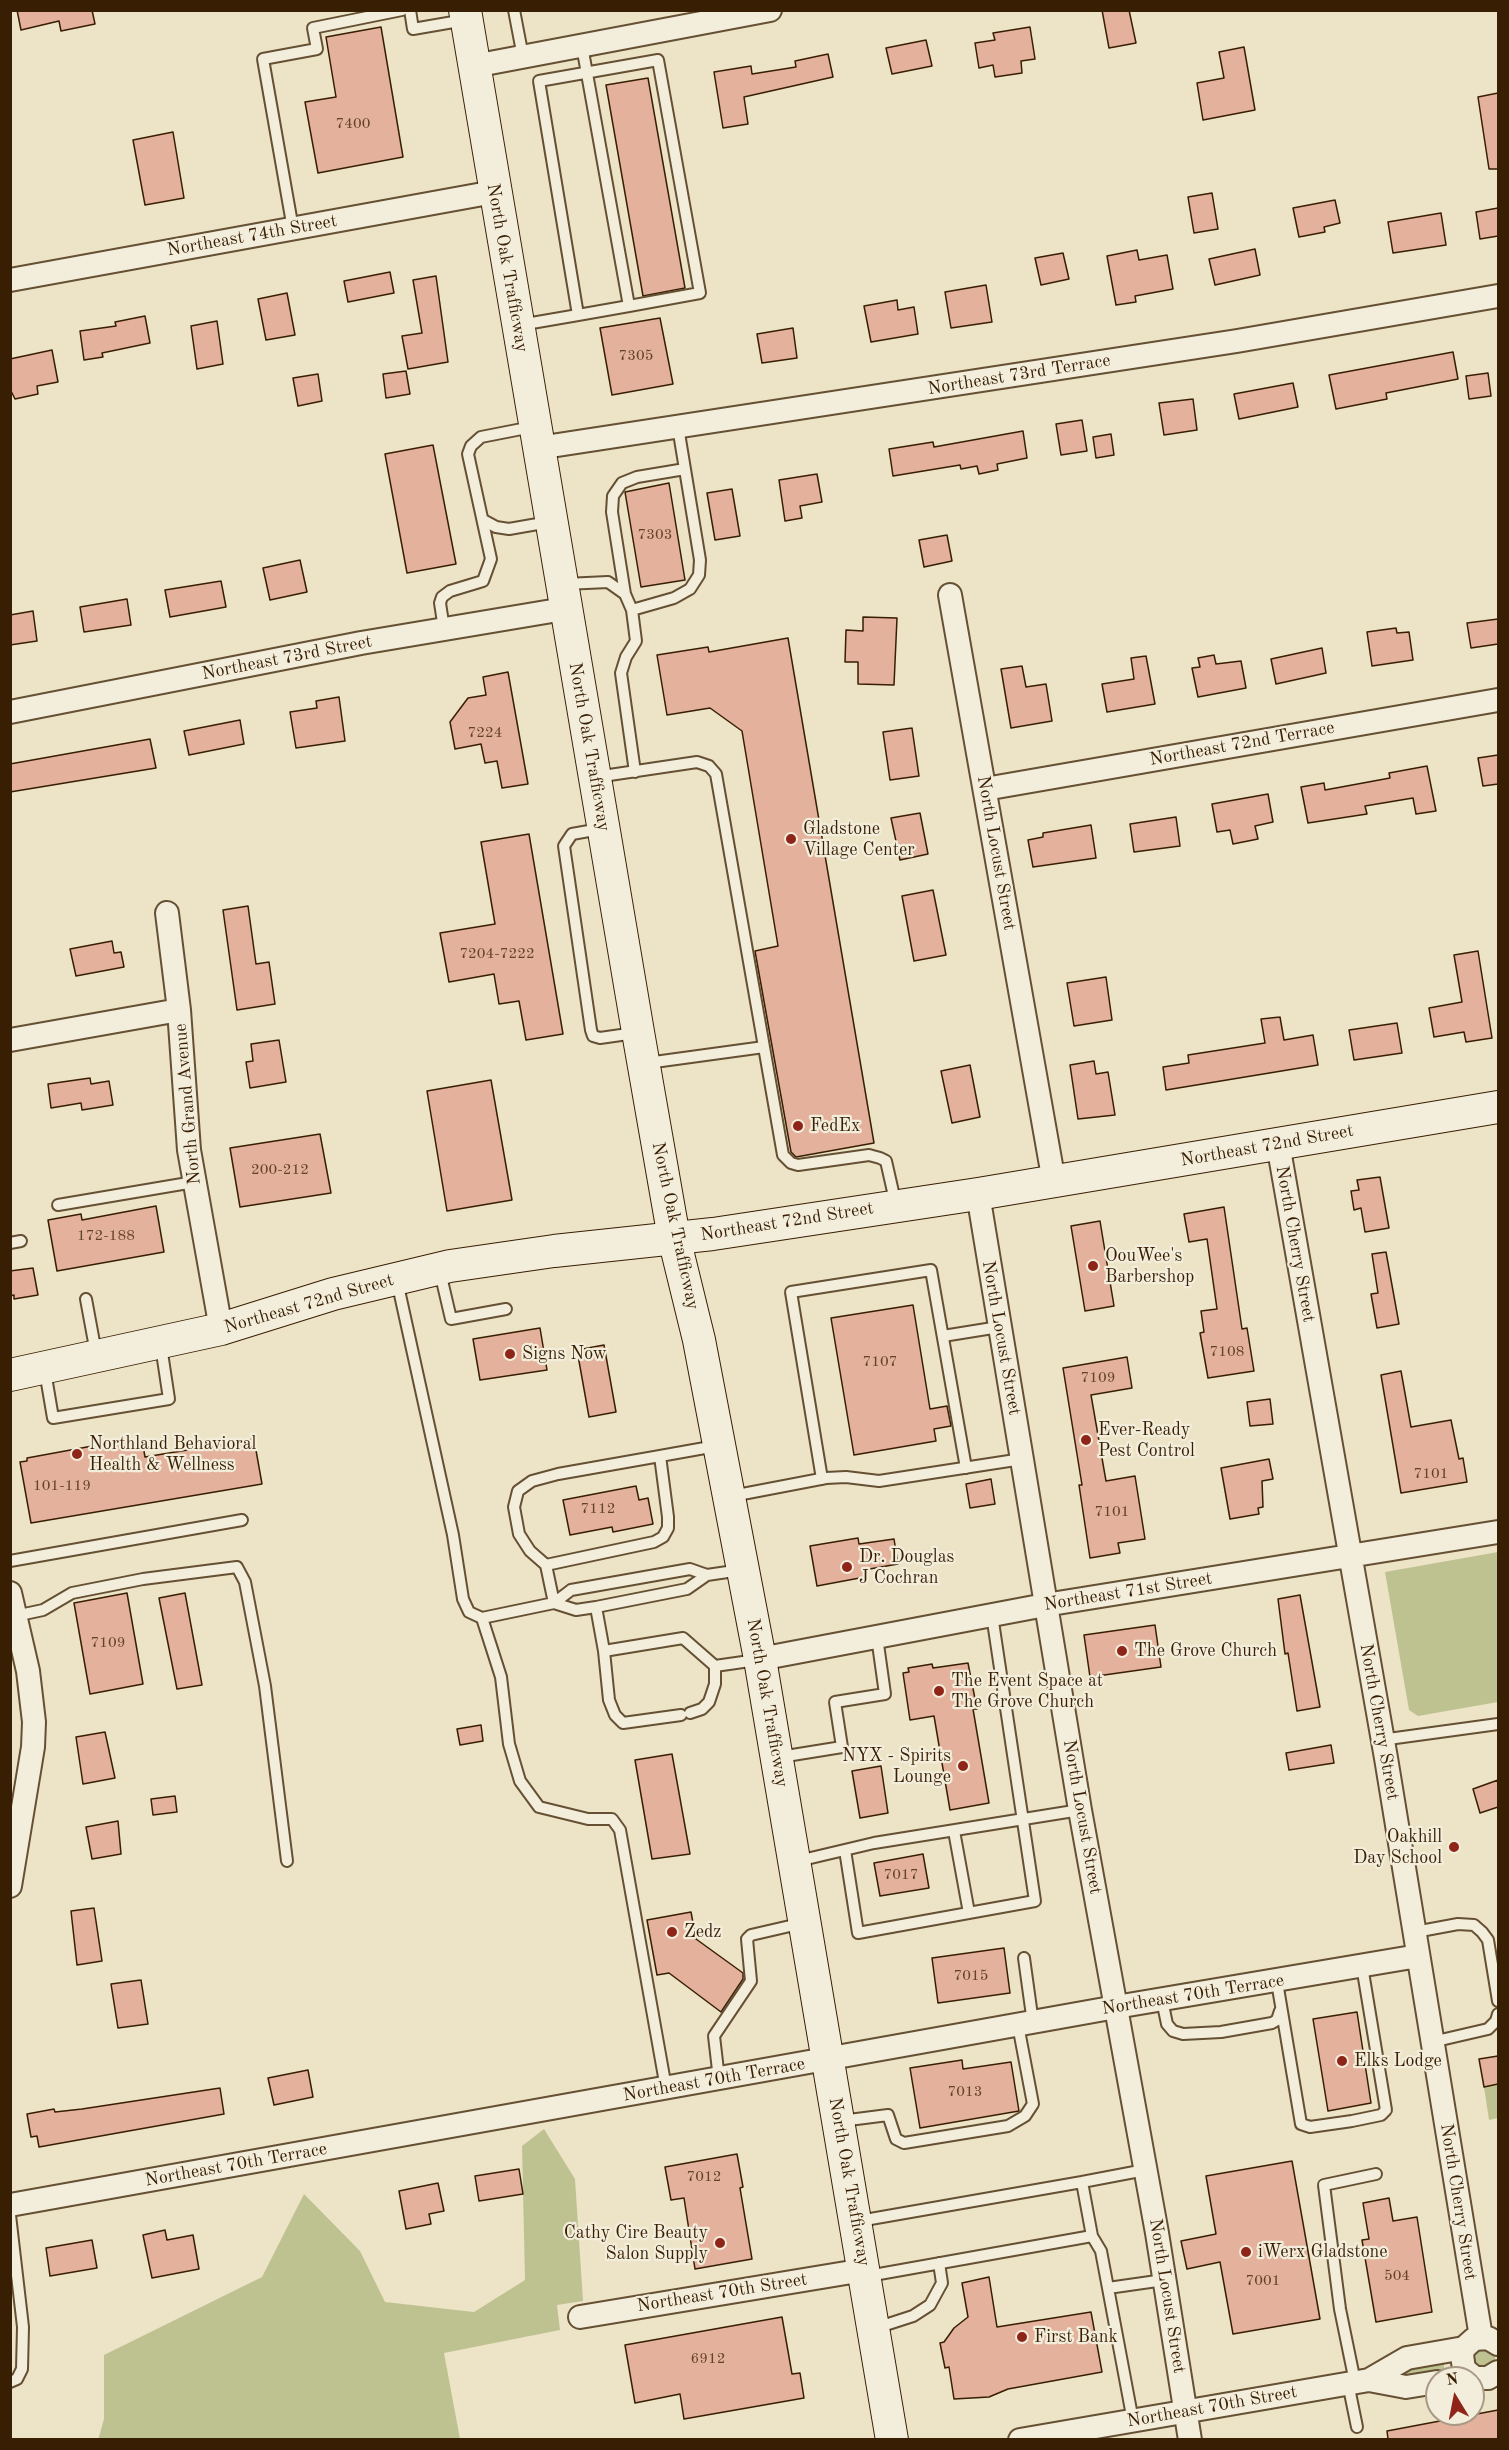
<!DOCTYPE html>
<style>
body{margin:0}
#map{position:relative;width:1509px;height:2450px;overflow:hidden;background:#ede4c7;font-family:"Old Standard TT",serif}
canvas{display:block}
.frame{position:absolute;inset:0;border:12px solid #381e02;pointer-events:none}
.north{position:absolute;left:1425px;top:2366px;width:60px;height:60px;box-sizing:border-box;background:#f3eddb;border:2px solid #a89a84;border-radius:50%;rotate:350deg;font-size:16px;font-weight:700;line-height:24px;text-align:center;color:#381e02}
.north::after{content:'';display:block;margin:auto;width:21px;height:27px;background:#8f2418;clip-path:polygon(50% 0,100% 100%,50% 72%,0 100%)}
</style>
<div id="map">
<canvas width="1509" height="2450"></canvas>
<div class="frame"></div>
<div class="north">N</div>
</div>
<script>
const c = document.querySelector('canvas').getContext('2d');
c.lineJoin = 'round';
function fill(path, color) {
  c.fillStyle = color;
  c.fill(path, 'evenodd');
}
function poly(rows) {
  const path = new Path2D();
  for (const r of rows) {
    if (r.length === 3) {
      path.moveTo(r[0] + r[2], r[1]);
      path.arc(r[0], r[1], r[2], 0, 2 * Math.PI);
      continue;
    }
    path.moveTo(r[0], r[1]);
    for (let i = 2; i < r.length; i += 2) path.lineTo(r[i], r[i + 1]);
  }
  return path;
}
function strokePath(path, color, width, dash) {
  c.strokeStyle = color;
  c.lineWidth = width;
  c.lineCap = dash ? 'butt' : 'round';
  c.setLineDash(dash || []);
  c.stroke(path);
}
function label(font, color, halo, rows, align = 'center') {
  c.font = font + ' "Old Standard TT",serif';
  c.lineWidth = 4.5;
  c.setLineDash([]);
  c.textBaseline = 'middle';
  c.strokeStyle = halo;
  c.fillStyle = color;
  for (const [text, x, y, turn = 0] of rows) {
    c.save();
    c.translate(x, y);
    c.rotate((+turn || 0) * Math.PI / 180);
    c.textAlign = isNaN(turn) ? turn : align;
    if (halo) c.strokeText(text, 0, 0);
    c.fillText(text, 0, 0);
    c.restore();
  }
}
const green = poly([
 [1498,1552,1498,1702,1418,1716,1409,1710,1385,1572],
 [1498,2084,1498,2118,1489,2120,1484,2087],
 [544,2129,575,2179,583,2301,557,2305,560,2330,444,2353,460,2439,98,2440,104,2419,104,2355,262,2277,304,2194,360,2251,385,2302,474,2312,525,2280,522,2146],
 [1484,2358,11],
 [1444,2362,1444,2370,1440,2374,1404,2379,1393,2370]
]);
const building = poly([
 [17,10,92,10,95,24,61,31,59,21,21,30,17,10],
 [1102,10,1129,10,1136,43,1109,48,1102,10],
 [381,27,403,157,318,173,305,102,336,97,326,37,381,27],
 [1030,27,1035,59,1021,61,1022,73,995,77,993,65,979,68,975,43,995,40,993,33,1030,27],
 [926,40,932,66,892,74,886,48,926,40],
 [1244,47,1255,110,1203,120,1197,83,1224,78,1219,52,1244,47],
 [828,54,833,77,744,97,748,124,723,128,714,72,751,66,752,74,796,67,795,61,828,54],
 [648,78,685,288,643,296,606,85,648,78],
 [1498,93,1498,169,1489,169,1478,97,1498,93],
 [173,132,184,198,145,205,133,140,173,132],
 [1212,193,1218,229,1194,233,1188,197,1212,193],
 [1335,200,1340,223,1324,227,1325,232,1299,237,1293,208,1335,200],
 [1498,208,1498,236,1480,239,1476,212,1498,208],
 [1441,213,1446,245,1393,253,1388,222,1441,213],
 [1255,249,1260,275,1215,285,1209,259,1255,249],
 [1137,250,1139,260,1167,255,1173,289,1135,296,1136,302,1116,305,1107,256,1137,250],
 [1063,253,1069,279,1041,285,1035,258,1063,253],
 [390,272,394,293,348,302,344,281,390,272],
 [436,276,448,362,408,369,402,336,422,333,413,280,436,276],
 [986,285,992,322,951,328,945,292,986,285],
 [287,293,295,335,266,340,258,299,287,293],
 [897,300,898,310,914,307,918,334,871,342,864,306,897,300],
 [145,316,150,343,102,353,103,357,84,360,80,331,116,326,115,322,145,316],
 [660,318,673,384,612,395,600,328,660,318],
 [217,321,223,364,197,369,191,326,217,321],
 [793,328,797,358,762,363,757,334,793,328],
 [52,350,58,382,37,386,38,394,15,399,10,389,10,359,52,350],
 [1453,352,1458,379,1386,393,1387,399,1336,409,1329,375,1453,352],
 [406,371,410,394,386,398,383,374,406,371],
 [1488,373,1491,396,1469,399,1466,376,1488,373],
 [318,374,322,401,298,406,293,378,318,374],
 [1293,383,1298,407,1239,419,1234,394,1293,383],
 [1193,399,1197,430,1164,435,1159,403,1193,399],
 [1082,420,1087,451,1061,455,1056,424,1082,420],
 [1023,431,1027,458,997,464,998,470,979,474,977,466,961,469,960,465,893,476,889,449,933,442,934,447,1023,431],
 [1111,434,1114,455,1096,458,1093,437,1111,434],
 [433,445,456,564,407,573,385,454,433,445],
 [817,474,822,502,800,506,802,518,785,521,779,480,817,474],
 [669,483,685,580,641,587,625,492,669,483],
 [732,489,740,536,715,540,707,493,732,489],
 [947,535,952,561,924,567,919,540,947,535],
 [300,560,307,592,270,600,263,568,300,560],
 [221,581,226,607,170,617,165,590,221,581],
 [127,599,131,625,84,632,80,607,127,599],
 [33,611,37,641,10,645,10,615,33,611],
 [863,617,897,618,894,685,858,684,858,662,845,662,846,630,863,631,863,617],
 [1498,619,1498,644,1471,648,1467,623,1498,619],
 [1396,628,1397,633,1409,632,1413,660,1372,666,1367,632,1396,628],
 [788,638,874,1143,796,1157,791,1152,755,951,778,946,742,731,710,708,667,715,657,655,708,647,709,652,788,638],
 [1322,648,1326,673,1276,684,1271,659,1322,648],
 [1214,655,1216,664,1241,661,1246,688,1198,697,1192,668,1200,667,1198,658,1214,655],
 [1146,656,1155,704,1107,712,1102,684,1134,679,1131,658,1146,656],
 [1022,666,1026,687,1046,684,1052,721,1011,728,1001,669,1022,666],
 [508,672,528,784,502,788,497,761,485,763,481,744,455,749,450,722,468,698,486,695,483,677,508,672],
 [339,697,345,741,296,748,290,712,317,708,316,701,339,697],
 [240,720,244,744,189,755,184,731,240,720],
 [912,728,919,776,890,780,883,732,912,728],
 [150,739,156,768,10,792,10,764,150,739],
 [1498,755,1498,784,1483,786,1478,758,1498,755],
 [1427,766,1436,811,1416,814,1413,798,1365,806,1367,814,1308,823,1301,787,1324,783,1325,790,1390,778,1389,773,1427,766],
 [1268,794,1273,822,1255,826,1258,839,1233,844,1230,830,1217,832,1212,804,1268,794],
 [920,813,928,854,900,860,891,818,920,813],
 [1176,817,1180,846,1134,852,1130,824,1176,817],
 [1091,825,1096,858,1033,867,1028,840,1043,837,1043,833,1091,825],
 [529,834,563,1034,526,1040,519,1001,499,1004,494,974,449,982,440,933,495,924,481,842,529,834],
 [933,890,946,955,914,961,902,896,933,890],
 [248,906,256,964,269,962,275,1004,237,1010,223,910,248,906],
 [112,941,114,953,121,952,124,967,76,976,70,949,112,941],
 [1478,951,1492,1038,1466,1042,1464,1032,1434,1037,1429,1008,1462,1002,1454,955,1478,951],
 [1106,977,1112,1020,1074,1026,1067,983,1106,977],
 [1280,1017,1284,1040,1313,1035,1318,1065,1166,1090,1163,1067,1189,1063,1188,1055,1265,1043,1261,1019,1280,1017],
 [1397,1023,1402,1053,1354,1060,1349,1030,1397,1023],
 [279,1040,286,1082,250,1088,246,1062,253,1061,251,1044,279,1040],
 [1094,1061,1096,1074,1108,1072,1115,1115,1078,1119,1070,1065,1094,1061],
 [970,1065,980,1117,952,1123,941,1071,970,1065],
 [90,1078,91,1084,109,1081,113,1105,82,1110,81,1103,51,1108,48,1084,90,1078],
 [491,1080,512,1200,447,1211,427,1091,491,1080],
 [320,1134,331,1193,240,1207,230,1148,320,1134],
 [1380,1177,1389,1228,1365,1232,1361,1208,1354,1210,1351,1191,1359,1190,1357,1180,1380,1177],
 [156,1206,164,1252,57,1271,48,1220,81,1214,82,1220,156,1206],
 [1224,1207,1242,1329,1247,1328,1254,1371,1208,1378,1200,1333,1204,1332,1201,1311,1217,1309,1207,1239,1189,1242,1184,1214,1224,1207],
 [1100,1221,1114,1306,1085,1311,1071,1226,1100,1221],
 [1386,1252,1399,1324,1377,1328,1371,1294,1378,1293,1372,1254,1386,1252],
 [33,1268,38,1295,14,1299,14,1295,10,1296,10,1271,33,1268],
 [913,1305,930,1409,947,1406,951,1426,934,1429,936,1441,854,1455,831,1318,913,1305],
 [540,1328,547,1370,480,1380,473,1339,540,1328],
 [604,1345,616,1412,589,1417,577,1350,604,1345],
 [1127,1357,1132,1388,1091,1395,1106,1481,1135,1476,1145,1539,1118,1543,1120,1553,1090,1558,1079,1485,1082,1485,1063,1368,1127,1357],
 [1401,1371,1411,1427,1451,1420,1459,1459,1463,1458,1467,1482,1401,1493,1381,1375,1401,1371],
 [1270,1399,1273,1424,1250,1426,1247,1402,1270,1399],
 [254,1439,262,1484,31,1523,20,1462,27,1461,27,1458,125,1440,126,1443,142,1440,145,1457,254,1439],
 [1269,1459,1273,1479,1262,1481,1263,1507,1258,1508,1259,1514,1230,1519,1221,1468,1269,1459],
 [991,1479,995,1504,970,1508,966,1484,991,1479],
 [636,1486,639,1500,648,1498,653,1524,613,1532,612,1527,570,1535,563,1500,636,1486],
 [858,1538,859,1544,894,1539,898,1564,864,1570,865,1577,817,1586,810,1546,858,1538],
 [127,1593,143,1684,90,1694,74,1603,127,1593],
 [185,1593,202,1685,177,1689,159,1598,185,1593],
 [1300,1595,1320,1707,1297,1711,1288,1653,1285,1654,1278,1599,1300,1595],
 [1155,1625,1161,1667,1090,1677,1084,1635,1155,1625],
 [968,1663,977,1709,973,1709,989,1803,950,1810,934,1716,910,1720,903,1673,909,1672,908,1668,932,1664,933,1668,968,1663],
 [481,1725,483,1741,460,1745,457,1729,481,1725],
 [105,1732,115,1778,83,1784,76,1737,105,1732],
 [1331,1745,1334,1763,1289,1770,1286,1753,1331,1745],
 [672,1754,690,1854,652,1859,635,1760,672,1754],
 [881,1766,888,1813,860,1818,852,1771,881,1766],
 [1498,1780,1498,1807,1480,1813,1473,1789,1498,1780],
 [175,1796,177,1812,153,1815,151,1799,175,1796],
 [118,1821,121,1854,92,1859,86,1827,118,1821],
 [923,1854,929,1888,880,1896,874,1863,923,1854],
 [94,1908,102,1961,77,1965,71,1911,94,1908],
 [691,1912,696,1939,743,1973,743,1979,721,2012,669,1973,657,1975,647,1920,691,1912],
 [1004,1948,1010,1993,938,2003,932,1958,1004,1948],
 [141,1980,148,2024,118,2028,111,1984,141,1980],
 [1357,2012,1371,2103,1328,2111,1313,2019,1357,2012],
 [1498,2056,1498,2084,1484,2087,1479,2059,1498,2056],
 [962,2060,963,2069,1011,2062,1019,2111,920,2128,910,2068,962,2060],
 [308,2070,313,2097,274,2105,268,2078,308,2070],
 [220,2088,224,2114,39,2147,37,2136,31,2137,27,2114,54,2109,55,2112,82,2109,220,2088],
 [737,2154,743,2187,740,2188,752,2259,695,2269,684,2198,671,2200,665,2167,737,2154],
 [1292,2161,1320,2319,1233,2334,1220,2262,1187,2269,1181,2241,1216,2234,1206,2176,1292,2161],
 [519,2169,523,2194,479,2201,475,2176,519,2169],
 [438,2183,444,2211,429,2214,431,2224,406,2229,399,2191,438,2183],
 [1389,2198,1393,2221,1417,2217,1432,2312,1376,2322,1362,2240,1369,2239,1363,2203,1389,2198],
 [165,2230,167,2240,193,2235,199,2269,152,2278,143,2235,165,2230],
 [92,2240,97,2268,50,2276,46,2248,92,2240],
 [989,2277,997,2327,1091,2312,1102,2372,1008,2389,989,2397,954,2399,949,2367,945,2368,940,2343,944,2342,954,2328,968,2317,962,2283,989,2277],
 [782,2317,792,2374,800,2373,804,2398,684,2419,680,2394,635,2403,625,2345,782,2317],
 [1498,2410,1498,2439,1388,2439,1387,2431,1498,2410]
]);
const service = poly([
 [410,10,413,29,465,20],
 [514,10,523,57],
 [582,46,629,306],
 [293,229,263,59,317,49,313,28,402,10],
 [520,325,578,315,629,306,700,293,658,60,539,81,578,315],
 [483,520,496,527,509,529,549,522],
 [565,584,608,582,625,594,632,610,636,641,626,657,621,673,635,772],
 [625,594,612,512,613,496,622,483,637,477,685,469],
 [632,610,674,598,690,589,699,575,700,560,678,427],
 [444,629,440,603,442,597,450,591,483,581,491,559,468,454,471,446,481,437,532,427],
 [596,777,697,762,709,766,716,774,783,1155,791,1163,798,1165,869,1155,880,1158,886,1161,896,1205],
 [600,829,572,834,564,846,591,1030,593,1036,600,1038,635,1033],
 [647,1063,764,1047],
 [58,1205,194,1182],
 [10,1243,21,1241],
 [440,1272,451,1319,506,1309],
 [397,1281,453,1535,463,1599,469,1612,482,1618,554,1603,571,1590,690,1569,707,1575],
 [86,1299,96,1353],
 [943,1336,999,1327],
 [45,1371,53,1418,169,1399,161,1346],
 [660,1456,668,1517,668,1528,663,1537,654,1542,546,1565,530,1551,519,1534,514,1507,518,1491,532,1481,558,1474,660,1456,716,1446],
 [822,1479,791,1292,931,1270,966,1468],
 [732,1496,826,1478,846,1477,879,1481,1022,1459],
 [10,1561,242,1520],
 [546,1565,554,1603],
 [554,1603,576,1610,596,1607,687,1589,707,1575,741,1570],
 [596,1607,604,1651,683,1638,715,1666,757,1660],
 [15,1616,43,1610,72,1593,143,1579,237,1567,245,1582,265,1686,287,1861],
 [482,1618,501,1677,509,1744,520,1781,539,1807,588,1819,612,1819,620,1830,666,2088],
 [604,1651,609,1700,615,1715,623,1723,681,1715],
 [690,1713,702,1709,709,1702,715,1684,715,1666],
 [1381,1740,1498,1724],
 [780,1757,842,1747,835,1702,885,1694,877,1637],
 [954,1831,969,1913],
 [845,1850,858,1933,1035,1901,992,1615],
 [798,1861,874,1843,1080,1810],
 [1415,1932,1458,1924,1474,1925,1482,1932,1488,1940,1498,2001],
 [1024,1958,1033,2023],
 [1277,1982,1301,2124,1310,2127,1352,2121,1381,2115,1386,2110,1362,1966],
 [1162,2000,1167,2024,1173,2031,1183,2034,1221,2032,1272,2023,1277,2020,1280,2011],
 [1432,2042,1488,2029,1496,2021,1498,2014],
 [719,2079,714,2036,751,1981,747,1939,751,1935,803,1923],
 [841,2121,888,2115,896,2139,904,2143,1008,2126,1025,2116,1033,2104,1018,2025],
 [10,2215,23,2327,22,2369,17,2379,10,2382],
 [859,2221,1082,2182],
 [1092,2236,1101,2251,1108,2288,1164,2280],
 [868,2276,1092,2236,1082,2182,1145,2170],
 [1108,2288,1133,2421],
 [876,2328,913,2316,930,2305,942,2283,939,2263],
 [1355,2382,1340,2309,1324,2185,1376,2174],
 [1348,2383,1357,2427]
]);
const minor = poly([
 [474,66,770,10],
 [10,280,494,192],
 [538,448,1237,341,1498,296],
 [950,595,1054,1182],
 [10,712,361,643,564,609],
 [985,789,1498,700],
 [167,913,179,1010,189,1150,221,1329],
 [10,1040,179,1010],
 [1278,1144,1386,1758,1481,2337],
 [978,1194,1080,1810,1157,2233,1190,2440],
 [10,1593,28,1671,34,1722,33,1747,10,1886],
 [760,1659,1045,1605,1498,1532],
 [10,2205,1116,2007,1418,1956],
 [580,2317,864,2270],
 [1498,2344,1488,2338,1474,2339,1464,2348,1462,2355,1464,2369,1475,2378,1488,2378,1498,2372],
 [1369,2380,1407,2358,1464,2348],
 [1020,2440,1369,2380,1406,2387,1437,2382]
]);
const secondary = poly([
 [465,10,638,1032,674,1238,699,1340,760,1659,892,2440],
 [10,1375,221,1329,333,1294,450,1266,554,1251,713,1234,978,1194,1498,1107]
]);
const markers = [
 [791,839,6,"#8f2418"],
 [798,1126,6,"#8f2418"],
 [1093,1266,6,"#8f2418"],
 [510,1354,6,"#8f2418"],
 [1086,1440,6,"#8f2418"],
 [77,1454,6,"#8f2418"],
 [847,1567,6,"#8f2418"],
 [1122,1651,6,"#8f2418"],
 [939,1691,6,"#8f2418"],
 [963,1766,6,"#8f2418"],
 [1454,1847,6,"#8f2418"],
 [672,1932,6,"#8f2418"],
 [1342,2061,6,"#8f2418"],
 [720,2243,6,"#8f2418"],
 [1246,2252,6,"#8f2418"],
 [1022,2337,6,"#8f2418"]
];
const numberNames = [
 ["7400",353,124],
 ["7305",636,356],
 ["7303",655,535],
 ["7224",485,733],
 ["7204-7222",497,954],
 ["200-212",280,1170],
 ["172-188",106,1236],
 ["7108",1227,1352],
 ["7107",880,1362],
 ["7109",1098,1378],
 ["7101",1431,1474],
 ["101-119",62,1486],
 ["7112",598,1509],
 ["7101",1112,1512],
 ["7109",108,1643],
 ["7017",901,1875],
 ["7015",971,1976],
 ["7013",965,2092],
 ["7012",704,2177],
 ["504",1397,2276],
 ["7001",1263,2281],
 ["6912",708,2359]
];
const streetNames = [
 ["Northeast 74th Street",252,236,-10],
 ["North Oak Trafficway",507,268,80],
 ["Northeast 73rd Terrace",1019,375,-9],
 ["Northeast 73rd Street",287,658,-11],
 ["Northeast 72nd Terrace",1242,744,-10],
 ["North Oak Trafficway",589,747,80],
 ["North Locust Street",996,853,80],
 ["North Grand Avenue",188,1104,-95],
 ["Northeast 72nd Street",1267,1146,-10],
 ["Northeast 72nd Street",787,1222,-9],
 ["North Oak Trafficway",675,1226,78],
 ["North Cherry Street",1295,1244,80],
 ["Northeast 72nd Street",309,1304,-16],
 ["North Locust Street",1001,1338,80],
 ["Northeast 71st Street",1128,1592,-9],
 ["North Oak Trafficway",767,1703,80],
 ["North Cherry Street",1379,1722,80],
 ["North Locust Street",1082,1817,80],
 ["Northeast 70th Terrace",1193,1995,-9],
 ["Northeast 70th Terrace",714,2080,-10],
 ["Northeast 70th Terrace",236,2165,-10],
 ["North Oak Trafficway",849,2182,80],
 ["North Cherry Street",1458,2202,81],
 ["Northeast 70th Street",722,2293,-9],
 ["North Locust Street",1167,2296,81],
 ["Northeast 70th Street",1212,2407,-10]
];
const poiNames = [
 ["Gladstone",803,829],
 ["Village Center",803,850],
 ["FedEx",810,1126],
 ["OouWee's",1105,1256],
 ["Barbershop",1105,1277],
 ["Signs Now",522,1354],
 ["Ever-Ready",1098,1430],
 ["Pest Control",1098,1451],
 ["Northland Behavioral",89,1444],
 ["Health & Wellness",89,1465],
 ["Dr. Douglas",859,1557],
 ["J Cochran",859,1578],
 ["The Grove Church",1134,1651],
 ["The Event Space at",951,1681],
 ["The Grove Church",951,1702],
 ["NYX - Spirits",951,1756,"right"],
 ["Lounge",951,1777,"right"],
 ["Oakhill",1442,1837,"right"],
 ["Day School",1442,1858,"right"],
 ["Zedz",684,1932],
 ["Elks Lodge",1354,2061],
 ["Cathy Cire Beauty",708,2233,"right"],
 ["Salon Supply",708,2254,"right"],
 ["iWerx Gladstone",1258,2252],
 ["First Bank",1034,2337]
];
fill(green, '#bec291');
fill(building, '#e3b19c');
strokePath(building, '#381e02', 1.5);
strokePath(service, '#655033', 14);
strokePath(minor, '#655033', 26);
strokePath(secondary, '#381e02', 34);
strokePath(service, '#f3eddb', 10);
strokePath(minor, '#f3eddb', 22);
strokePath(secondary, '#f3eddb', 32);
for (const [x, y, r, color] of markers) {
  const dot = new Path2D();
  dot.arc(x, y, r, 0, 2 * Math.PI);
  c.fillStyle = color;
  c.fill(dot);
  strokePath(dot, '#f3eddb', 2);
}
label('15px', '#634328', null, numberNames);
label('18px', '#381e02', '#f3eddb', streetNames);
label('18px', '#381e02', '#f3eddb', poiNames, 'left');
</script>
